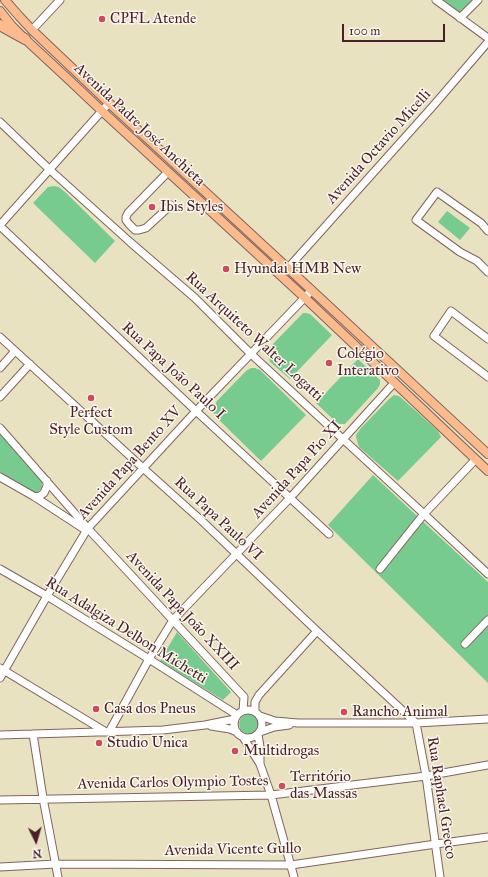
<!DOCTYPE html>
<meta charset="utf-8">
<style>
body{margin:0}
#map{position:relative;width:488px;height:877px;overflow:hidden;background:#e9e2c1;font-family:"IM FELL Great Primer",serif}
canvas{display:block}
.north{position:absolute;left:16px;top:821px;width:40px;height:40px;-webkit-text-stroke:3px #fbf7ec;paint-order:stroke;rotate:175deg;font-size:11px;font-weight:700;line-height:16px;text-align:center;color:#4a1f2b}
.north::after{content:'';display:block;margin:auto;width:14px;height:18px;background:#4a1f2b;clip-path:polygon(50% 0,100% 100%,50% 72%,0 100%)}
.scale{position:absolute;left:342px;top:24px;width:103px;height:18px;box-sizing:border-box;border:2px solid #4a1f2b;border-top:0;padding-left:5px;font-size:12px;line-height:14px;white-space:nowrap;color:#4a1f2b;-webkit-text-stroke:3px #fbf7ec;paint-order:stroke}
</style>
<div id="map">
<canvas width="488" height="877"></canvas>
<div class="north">N</div>
<div class="scale">100 m</div>
</div>
<script>
const c = document.querySelector('canvas').getContext('2d');
c.lineJoin = 'round';
function fill(path, color) {
  c.fillStyle = color;
  c.fill(path, 'evenodd');
}
function poly(rows) {
  const path = new Path2D();
  for (const r of rows) {
    if (r.length === 3) {
      path.moveTo(r[0] + r[2], r[1]);
      path.arc(r[0], r[1], r[2], 0, 2 * Math.PI);
      continue;
    }
    path.moveTo(r[0], r[1]);
    for (let i = 2; i < r.length; i += 2) path.lineTo(r[i], r[i + 1]);
  }
  return path;
}
function strokePath(path, color, width, dash) {
  c.strokeStyle = color;
  c.lineWidth = width;
  c.lineCap = dash ? 'butt' : 'round';
  c.setLineDash(dash || []);
  c.stroke(path);
}
function label(font, color, halo, rows, align = 'center') {
  c.font = font + ' "IM FELL Great Primer",serif';
  c.lineWidth = 3;
  c.setLineDash([]);
  c.textBaseline = 'middle';
  c.strokeStyle = halo;
  c.fillStyle = color;
  for (const [text, x, y, turn = 0] of rows) {
    c.save();
    c.translate(x, y);
    c.rotate((+turn || 0) * Math.PI / 180);
    c.textAlign = isNaN(turn) ? turn : align;
    if (halo) c.strokeText(text, 0, 0);
    c.fillText(text, 0, 0);
    c.restore();
  }
}
const green = poly([
 [442,0,472,0,460,13],
 [54,186,59,187,66,193,115,241,95,263,33,203,48,187],
 [447,211,470,228,460,240,438,222],
 [303,313,306,313,310,314,332,335,290,379,270,362,267,352,269,348],
 [358,359,380,380,380,384,378,388,345,424,340,424,337,423,316,403],
 [251,368,255,368,260,370,306,415,261,461,217,418,214,414,213,410,214,406,217,401,246,371],
 [394,395,399,396,416,411,438,431,441,437,398,481,359,447,357,441,356,435,361,428,389,399],
 [0,434,42,482,42,488,38,492,34,493,0,474],
 [373,475,488,582,488,683,328,525],
 [177,632,231,692,223,700,160,661],
 [249,724,10]
]);
const minor = poly([
 [436,0,488,38],
 [460,18,478,0],
 [32,30,60,0],
 [0,122,49,169,130,242,195,298,251,354,424,514,488,574],
 [168,172,128,213,126,217,126,220,129,224,135,230,139,230,146,228,171,205],
 [0,225,109,103],
 [0,226,196,411,329,534],
 [488,231,481,223,437,192,416,220,460,252,477,261,488,272],
 [288,268,433,106,488,42],
 [0,337,143,468,202,521,317,631,416,723,426,776,440,877],
 [488,339,451,311,434,336,488,377],
 [0,368,15,351],
 [0,397,30,364],
 [0,428,92,533,244,697,243,711],
 [0,477,35,497,87,531],
 [35,497,40,496,44,493,47,486,47,481],
 [0,569,47,596,149,659,237,715],
 [380,569,424,514,475,460],
 [465,644,488,620],
 [0,668,106,732],
 [0,678,47,596,88,528,196,411,312,290],
 [248,724,14],
 [255,711,255,702,259,695,317,631],
 [260,716,275,721,298,723,416,723,488,719],
 [211,726,230,729,237,732],
 [109,732,149,659,173,620,290,498,394,383],
 [260,732,274,727,289,725],
 [33,734,43,798,58,877],
 [258,734,260,747,260,763],
 [0,735,163,730,205,725,235,719],
 [243,737,260,764,271,795,294,877],
 [0,800,271,795,426,776,488,765],
 [0,867,56,864,291,865,436,844,488,837]
]);
const major = poly([
 [5,0,19,16,32,30,109,103,305,284,488,454],
 [0,11,12,26,25,39,66,77,102,111,304,297,488,471]
]);
const highway = poly([
 [0,25,25,39]
]);
const markers = [
 [102,19,4,"#d1495b"],
 [152,207,4,"#d1495b"],
 [226,269,4,"#d1495b"],
 [329,363,4,"#d1495b"],
 [91,398,4,"#d1495b"],
 [96,709,4,"#d1495b"],
 [344,712,4,"#d1495b"],
 [99,743,4,"#d1495b"],
 [235,751,4,"#d1495b"],
 [282,786,4,"#d1495b"]
];
const poiNames = [
 ["CPFL Atende",110,19],
 ["Ibis Styles",160,207],
 ["Hyundai HMB New",234,269],
 ["Colégio",337,354],
 ["Interativo",337,371],
 ["Perfect",91,413,"center"],
 ["Style Custom",91,430,"center"],
 ["Casa dos Pneus",104,709],
 ["Rancho Animal",352,712],
 ["Studio Unica",107,743],
 ["Multidrogas",243,751],
 ["Território",290,777],
 ["das Massas",290,794]
];
const streetNames = [
 ["Avenida Padre José Anchieta",139,125,43],
 ["Avenida Octavio Micelli",379,147,-48],
 ["Rua Arquiteto Walter Logatti",254,337,43],
 ["Rua Papa João Paulo I",173,371,43],
 ["Avenida Papa Bento XV",130,463,-48],
 ["Avenida Papa Pio XI",297,470,-48],
 ["Rua Papa Paulo VI",218,519,43],
 ["Avenida Papa João XXIII",182,611,47],
 ["Rua Adalgiza Delbon Michetti",126,631,32],
 ["Avenida Carlos Olympio Tostes",173,783,-1],
 ["Rua Raphael Grecco",441,798,81],
 ["Avenida Vicente Gullo",233,850,-1]
];
fill(green, '#77cb8f');
strokePath(minor, '#826360', 9);
strokePath(major, '#826360', 10);
strokePath(highway, '#826360', 12);
strokePath(minor, '#fff', 7);
strokePath(major, '#fbbb8c', 8);
strokePath(highway, '#fbbb8c', 10);
for (const [x, y, r, color] of markers) {
  const dot = new Path2D();
  dot.arc(x, y, r, 0, 2 * Math.PI);
  c.fillStyle = color;
  c.fill(dot);
  strokePath(dot, '#fbf7ec', 1.5);
}
label('15px', '#4a1f2b', '#fbf7ec', poiNames, 'left');
label('15px', '#4a1f2b', '#fbf7ec', streetNames);
</script>
